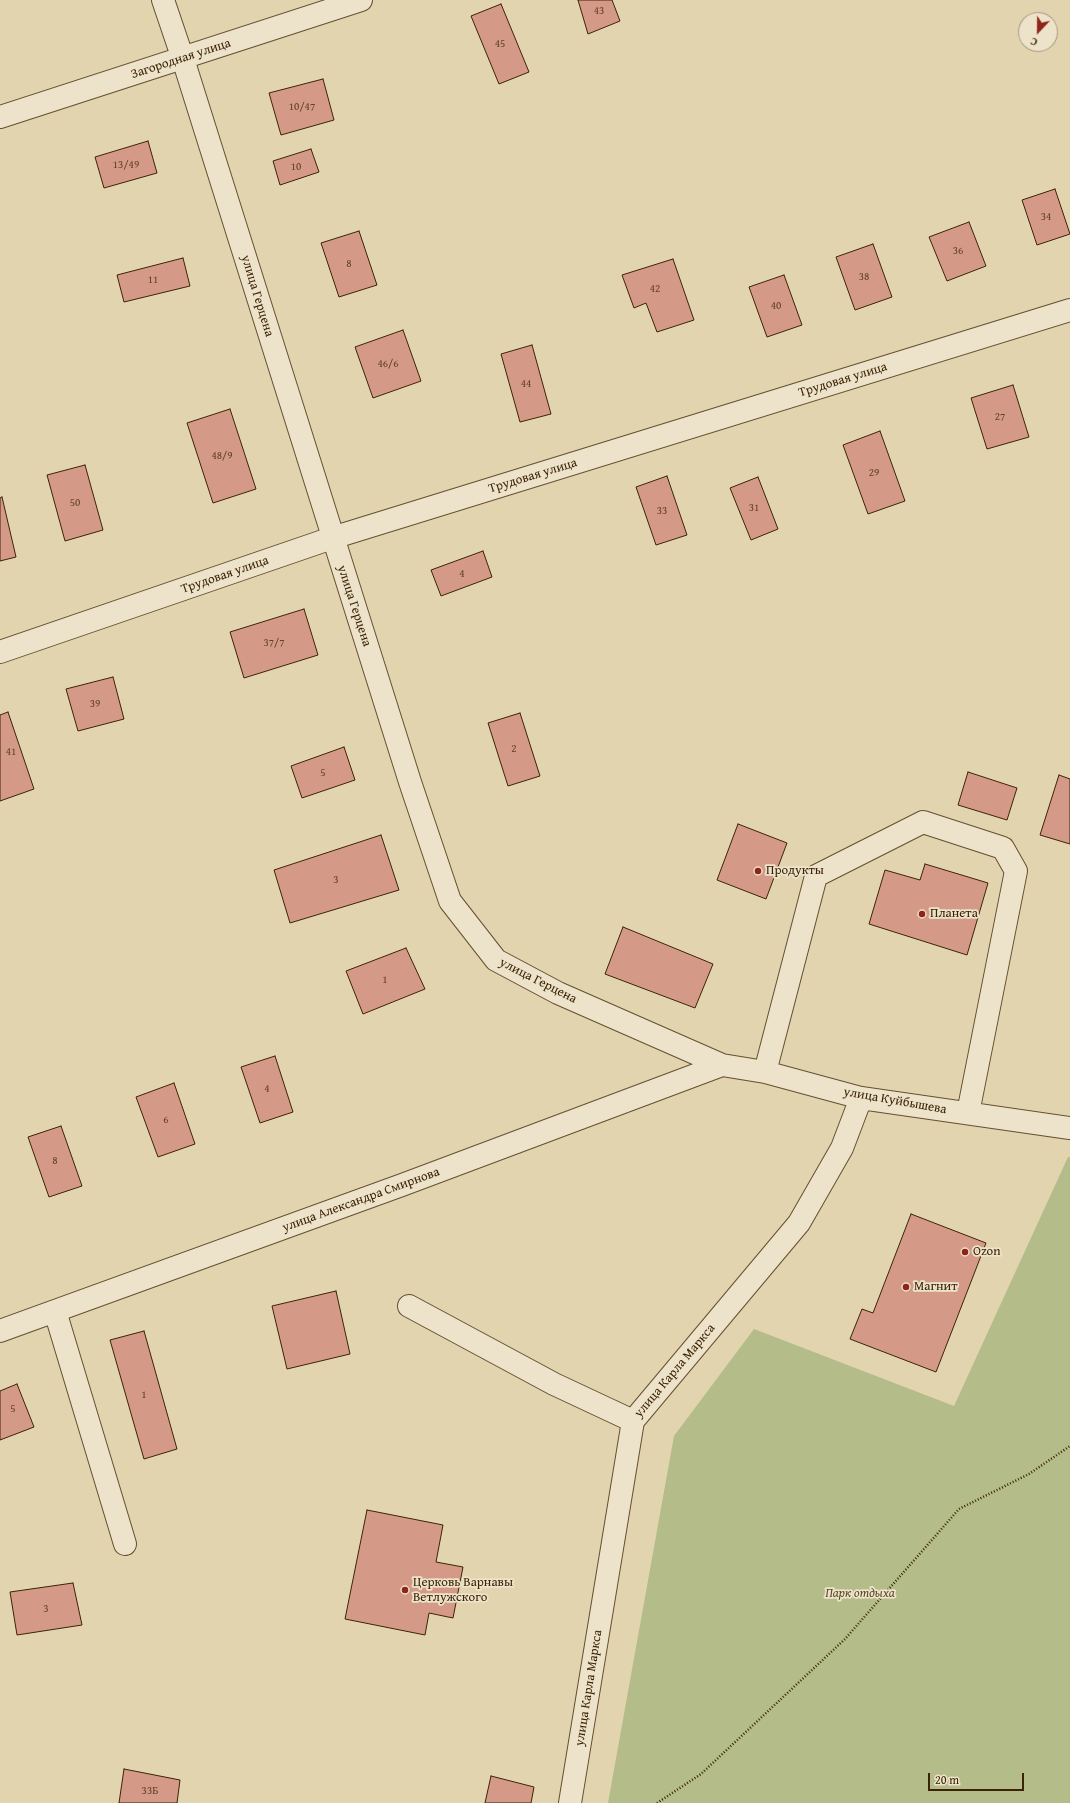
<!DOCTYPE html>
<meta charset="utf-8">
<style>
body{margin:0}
#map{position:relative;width:1070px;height:1803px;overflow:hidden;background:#e1d4ae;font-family:"Gentium Book Plus",serif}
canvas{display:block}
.north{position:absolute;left:1018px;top:12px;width:40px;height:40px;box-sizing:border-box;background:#ece3ca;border:1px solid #a6967c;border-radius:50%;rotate:202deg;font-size:11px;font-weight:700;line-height:16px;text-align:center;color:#3c2306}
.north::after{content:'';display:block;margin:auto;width:14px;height:18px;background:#8f2418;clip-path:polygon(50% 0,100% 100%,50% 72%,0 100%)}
.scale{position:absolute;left:928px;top:1773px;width:96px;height:18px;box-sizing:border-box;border:2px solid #3c2306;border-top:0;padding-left:5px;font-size:12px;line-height:14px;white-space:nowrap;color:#3c2306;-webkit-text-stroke:3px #ece3ca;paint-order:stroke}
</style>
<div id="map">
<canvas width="1070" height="1803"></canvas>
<div class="north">С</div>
<div class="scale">20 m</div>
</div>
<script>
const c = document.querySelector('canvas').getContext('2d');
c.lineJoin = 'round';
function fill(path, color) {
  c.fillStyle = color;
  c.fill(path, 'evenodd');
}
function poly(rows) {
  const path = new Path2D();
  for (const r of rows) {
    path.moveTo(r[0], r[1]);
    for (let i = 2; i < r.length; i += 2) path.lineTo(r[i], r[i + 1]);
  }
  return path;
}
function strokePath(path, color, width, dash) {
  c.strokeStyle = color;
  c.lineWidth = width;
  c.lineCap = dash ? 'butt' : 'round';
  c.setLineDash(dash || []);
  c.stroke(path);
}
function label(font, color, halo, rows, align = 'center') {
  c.font = font + ' "Gentium Book Plus",serif';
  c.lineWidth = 3.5;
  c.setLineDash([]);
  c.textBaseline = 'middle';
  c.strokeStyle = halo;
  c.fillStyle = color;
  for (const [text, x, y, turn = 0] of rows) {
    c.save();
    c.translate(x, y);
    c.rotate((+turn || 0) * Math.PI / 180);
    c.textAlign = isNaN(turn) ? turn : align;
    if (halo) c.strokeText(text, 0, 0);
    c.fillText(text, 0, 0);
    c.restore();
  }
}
const green = poly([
 [1068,1157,1070,1157,1070,1803,608,1803,674,1436,754,1329,954,1406]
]);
const building = poly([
 [578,0,612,0,620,21,588,34,578,0],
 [501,4,529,72,499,84,471,16,501,4],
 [323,79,334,120,281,135,269,93,323,79],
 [148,141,157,173,104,188,95,157,148,141],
 [311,149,319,172,280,185,273,161,311,149],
 [1055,189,1070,234,1037,245,1022,200,1055,189],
 [969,222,986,266,947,281,929,237,969,222],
 [359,231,377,285,339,297,321,243,359,231],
 [873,244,892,297,855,310,836,257,873,244],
 [183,258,190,286,124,302,117,275,183,258],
 [673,259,694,320,657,332,646,303,634,308,622,275,673,259],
 [784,275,802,325,767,337,749,287,784,275],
 [403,330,421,381,373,398,355,347,403,330],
 [532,345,551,414,520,422,501,354,532,345],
 [1013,385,1029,437,987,449,971,398,1013,385],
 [230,409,256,489,213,503,187,423,230,409],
 [880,431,905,501,868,514,843,445,880,431],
 [85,465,103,530,65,541,47,475,85,465],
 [667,476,687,535,656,545,636,487,667,476],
 [758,477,778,529,751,540,730,488,758,477],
 [2,497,16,557,0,561,0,498,2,497],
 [483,551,492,577,441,596,431,570,483,551],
 [304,609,318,655,244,678,230,632,304,609],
 [113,677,124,719,78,731,66,689,113,677],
 [8,712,34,789,0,801,0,715,8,712],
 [520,713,540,776,508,786,488,723,520,713],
 [344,747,355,780,302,798,291,766,344,747],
 [968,772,1017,788,1007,820,958,805,968,772],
 [1059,775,1070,779,1070,844,1040,835,1059,775],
 [738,824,787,843,766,899,717,880,738,824],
 [381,835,399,890,290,923,274,870,381,835],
 [925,864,988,883,967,955,869,924,885,870,920,880,925,864],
 [623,927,713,964,695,1008,605,974,623,927],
 [406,948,425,989,363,1014,346,971,406,948],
 [275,1056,293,1112,260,1123,241,1067,275,1056],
 [174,1083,195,1144,158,1157,136,1097,174,1083],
 [61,1126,82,1186,49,1197,28,1137,61,1126],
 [911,1214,986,1243,936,1372,850,1339,862,1309,873,1313,911,1214],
 [336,1291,350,1354,287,1369,272,1306,336,1291],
 [144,1331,177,1449,144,1459,110,1340,144,1331],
 [17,1384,34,1427,0,1440,0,1391,17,1384],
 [367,1510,443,1525,436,1562,463,1567,453,1618,429,1613,425,1635,345,1619,367,1510],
 [73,1583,82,1625,17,1635,10,1592,73,1583],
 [124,1769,180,1780,177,1803,119,1803,124,1769],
 [491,1776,534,1787,531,1803,485,1803,491,1776]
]);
const path = poly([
 [657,1803,701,1774,845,1639,959,1509,1029,1474,1070,1446]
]);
const minor = poly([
 [163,0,183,59,410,782,450,901,496,960,558,993,722,1065,765,1072,861,1098,1070,1128],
 [0,117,361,0],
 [0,652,332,538,1070,310],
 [765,1072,816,876,923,822,1003,848,1016,871,968,1113],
 [409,1306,554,1384,633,1421],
 [55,1311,125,1544],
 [0,1331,402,1185,722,1065],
 [570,1803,633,1421,799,1223,842,1148,861,1098]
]);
const markers = [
 [758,871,4,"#8f2418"],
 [922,914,4,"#8f2418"],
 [965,1252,4,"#8f2418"],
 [906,1287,4,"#8f2418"],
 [405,1590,4,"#8f2418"]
];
const numberNames = [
 ["43",599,11],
 ["45",500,44],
 ["10/47",302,107],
 ["13/49",126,165],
 ["10",296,167],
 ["34",1046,217],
 ["36",958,251],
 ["8",349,264],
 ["38",864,277],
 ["11",153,280],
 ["42",655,289],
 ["40",776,306],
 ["46/6",388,364],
 ["44",526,384],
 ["27",1000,417],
 ["48/9",222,456],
 ["29",874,473],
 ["50",75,503],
 ["31",754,508],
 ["33",662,511],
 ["4",462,574],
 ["37/7",274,643],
 ["39",95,704],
 ["2",514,749],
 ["41",11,752],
 ["5",323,773],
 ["3",336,880],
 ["1",385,980],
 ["4",267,1089],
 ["6",166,1120],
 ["8",55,1161],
 ["1",144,1395],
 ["5",13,1409],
 ["3",46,1609],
 ["33Б",150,1791]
];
const streetNames = [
 ["Загородная улица",181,59,-18],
 ["улица Герцена",257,296,73],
 ["Трудовая улица",843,380,-17],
 ["Трудовая улица",533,476,-17],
 ["Трудовая улица",225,575,-19],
 ["улица Герцена",354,606,72],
 ["улица Герцена",538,981,27],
 ["улица Куйбышева",895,1101,10],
 ["улица Александра Смирнова",361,1200,-20],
 ["улица Карла Маркса",675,1371,-50],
 ["улица Карла Маркса",589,1688,-81]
];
const poiNames = [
 ["Продукты",766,871],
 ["Планета",930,914],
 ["Ozon",973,1252],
 ["Магнит",914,1287],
 ["Церковь Варнавы",413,1583],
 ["Ветлужского",413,1598]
];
const parkNames = [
 ["Парк отдыха",860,1594]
];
fill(green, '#b4bc89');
fill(building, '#d49a87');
strokePath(building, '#3c2306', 1);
strokePath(minor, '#654f30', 24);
strokePath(path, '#3c2306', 2.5, [1, 2]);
strokePath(minor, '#ece3ca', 22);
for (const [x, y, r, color] of markers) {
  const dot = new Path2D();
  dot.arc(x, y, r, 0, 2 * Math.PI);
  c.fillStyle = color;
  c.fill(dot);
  strokePath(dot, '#ece3ca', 1.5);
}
label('11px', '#624126', null, numberNames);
label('13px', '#3c2306', '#ece3ca', streetNames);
label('13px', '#3c2306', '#ece3ca', poiNames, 'left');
label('italic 13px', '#5a4927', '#ece3ca', parkNames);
</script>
